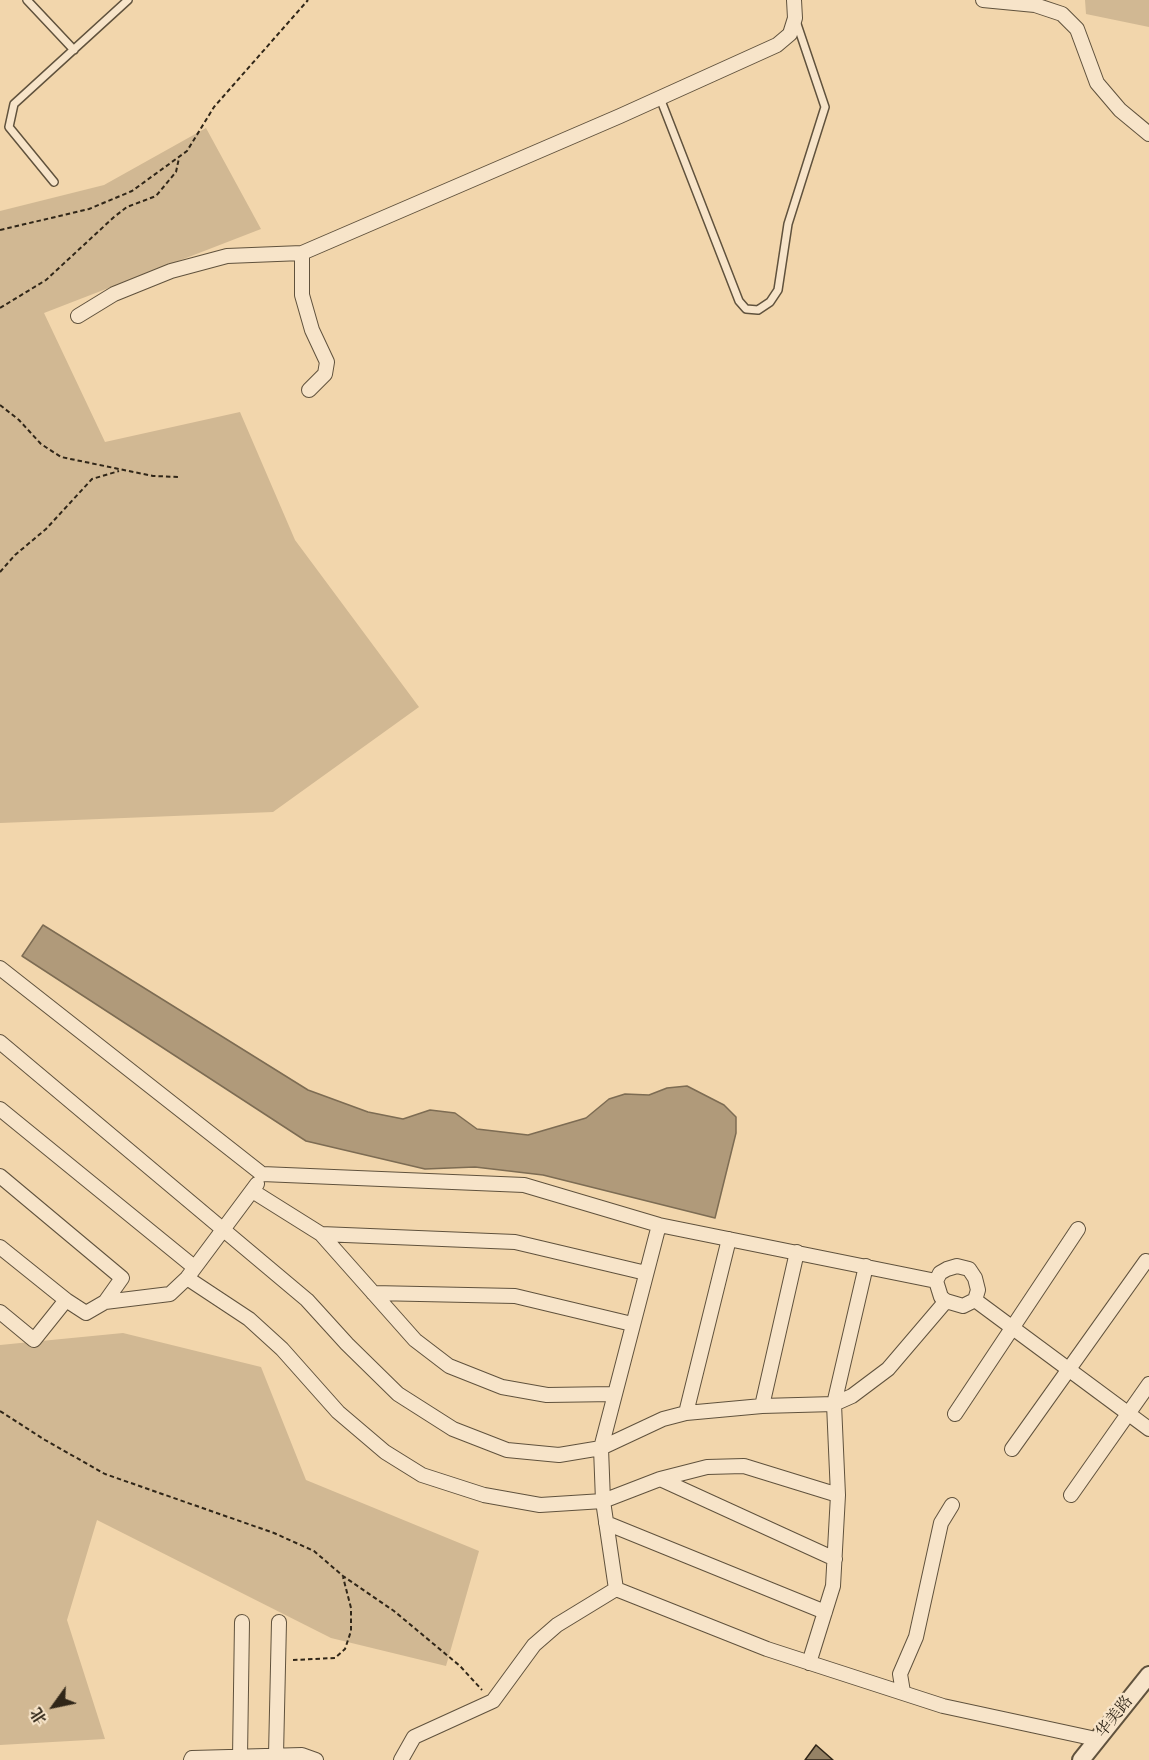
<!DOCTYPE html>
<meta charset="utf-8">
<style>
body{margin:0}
#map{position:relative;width:1149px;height:1760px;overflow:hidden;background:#f2d6ac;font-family:Alegreya,"Noto Serif SC",serif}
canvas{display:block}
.north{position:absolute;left:24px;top:1676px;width:60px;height:60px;-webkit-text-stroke:4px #f7e4c9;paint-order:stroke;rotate:237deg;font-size:16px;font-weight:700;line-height:24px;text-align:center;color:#302618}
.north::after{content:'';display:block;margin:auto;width:21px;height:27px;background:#302618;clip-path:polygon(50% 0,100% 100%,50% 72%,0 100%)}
</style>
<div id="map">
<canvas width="1149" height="1760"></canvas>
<div class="north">北</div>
</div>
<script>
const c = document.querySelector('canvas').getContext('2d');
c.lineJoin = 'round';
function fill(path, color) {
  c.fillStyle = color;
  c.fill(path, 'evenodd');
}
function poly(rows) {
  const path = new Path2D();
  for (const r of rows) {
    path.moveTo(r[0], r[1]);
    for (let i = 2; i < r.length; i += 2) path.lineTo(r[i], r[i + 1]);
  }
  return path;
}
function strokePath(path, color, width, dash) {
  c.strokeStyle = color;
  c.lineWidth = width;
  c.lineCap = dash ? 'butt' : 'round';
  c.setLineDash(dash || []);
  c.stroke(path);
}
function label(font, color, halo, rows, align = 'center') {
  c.font = font + ' Alegreya,"Noto Serif SC",serif';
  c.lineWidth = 5;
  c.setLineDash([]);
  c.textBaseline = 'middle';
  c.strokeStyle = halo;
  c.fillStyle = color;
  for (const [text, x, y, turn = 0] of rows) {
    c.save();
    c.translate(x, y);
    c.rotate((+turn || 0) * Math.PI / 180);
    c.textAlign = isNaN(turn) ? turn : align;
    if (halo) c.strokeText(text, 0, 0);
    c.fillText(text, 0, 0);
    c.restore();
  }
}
const green = poly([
 [1085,0,1149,0,1149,27,1086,14],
 [206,128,261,229,44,313,105,442,240,412,295,540,419,707,273,812,0,823,0,211,104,185],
 [123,1333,261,1367,306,1480,479,1551,446,1666,331,1638,97,1520,67,1620,105,1739,0,1745,0,1345]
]);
const water = poly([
 [43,925,308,1090,368,1112,403,1119,430,1110,455,1113,477,1129,528,1135,586,1118,609,1099,625,1094,649,1095,667,1088,687,1086,724,1105,736,1117,736,1133,715,1218,543,1175,475,1167,425,1169,306,1141,22,956,43,925]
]);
const building = poly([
 [816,1745,833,1760,805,1760,816,1745]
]);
const path = poly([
 [0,230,89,209,132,191,187,151,214,107,308,0],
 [0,308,46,280,114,217,127,207,156,196,176,172,179,158],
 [0,405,19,420,41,444,61,457,153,476,180,477],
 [0,572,15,555,46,529,92,479,119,471],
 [0,1411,45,1440,105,1474,274,1533,314,1551,343,1576,394,1611,460,1666,482,1690],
 [293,1660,335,1658,345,1649,351,1631,351,1608,343,1577]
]);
const service = poly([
 [27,0,74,50],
 [660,98,739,301,746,309,758,310,770,302,778,290,788,224,825,107,796,21],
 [54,182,9,127,14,104,128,0]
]);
const minor = poly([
 [983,0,1035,5,1062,14,1077,29,1097,83,1120,110,1149,134],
 [302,253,302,295,312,330,327,362,325,374,309,390],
 [78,316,114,294,171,271,227,256,302,253,620,116,777,45,790,34,795,18,794,0],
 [0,968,262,1174,524,1185,659,1225,936,1281,941,1297,946,1301,963,1306,975,1300,1149,1429],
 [0,1042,307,1300,347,1344,398,1394,453,1429,507,1450,559,1455,601,1448,663,1419,686,1413,762,1406,834,1404,852,1396,888,1369,946,1301],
 [0,1109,194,1267],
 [0,1176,122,1278,105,1302],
 [254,1192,321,1234,415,1340,449,1366,502,1387,547,1395,614,1394],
 [659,1225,601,1448,603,1501,616,1589,767,1649,943,1706,1096,1739],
 [321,1234,515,1242,646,1273],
 [0,1247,66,1300,34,1340,0,1312],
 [187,1278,249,1319,282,1349,338,1412,385,1452,422,1475,484,1495,540,1505,603,1501,660,1479,707,1467,744,1466,838,1495],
 [936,1281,940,1273,947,1269,957,1266,969,1269,975,1278,978,1290,975,1300],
 [373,1293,515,1296,632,1324],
 [66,1300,86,1313,105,1302,170,1294,187,1278,257,1184],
 [762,1406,797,1252],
 [686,1413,729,1239],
 [955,1414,1078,1229],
 [1012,1449,1146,1261],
 [660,1479,835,1559],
 [1071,1495,1149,1384],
 [606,1523,825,1612],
 [809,1663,833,1586,838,1495,834,1404,866,1266],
 [903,1692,900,1674,916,1637,941,1523,952,1505],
 [276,1755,279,1622],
 [240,1757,242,1622],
 [191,1760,192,1758,302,1755,316,1760],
 [401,1760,414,1737,493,1701,534,1645,557,1625,616,1589]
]);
const tertiary = poly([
 [1081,1760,1149,1675]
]);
const streetNames = [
 ["华美路",1115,1717,-51]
];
fill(green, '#d1b893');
fill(water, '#b09a7a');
strokePath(water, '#7d6c53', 1.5);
fill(building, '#958265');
strokePath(building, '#302618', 1.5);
strokePath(service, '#60523d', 10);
strokePath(minor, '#60523d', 16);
strokePath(tertiary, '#60523d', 20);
strokePath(path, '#302618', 2, [4.5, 3]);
strokePath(service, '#f7e4c9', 7);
strokePath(minor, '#f7e4c9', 14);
strokePath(tertiary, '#f7e4c9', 16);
label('16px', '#302618', '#f7e4c9', streetNames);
</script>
